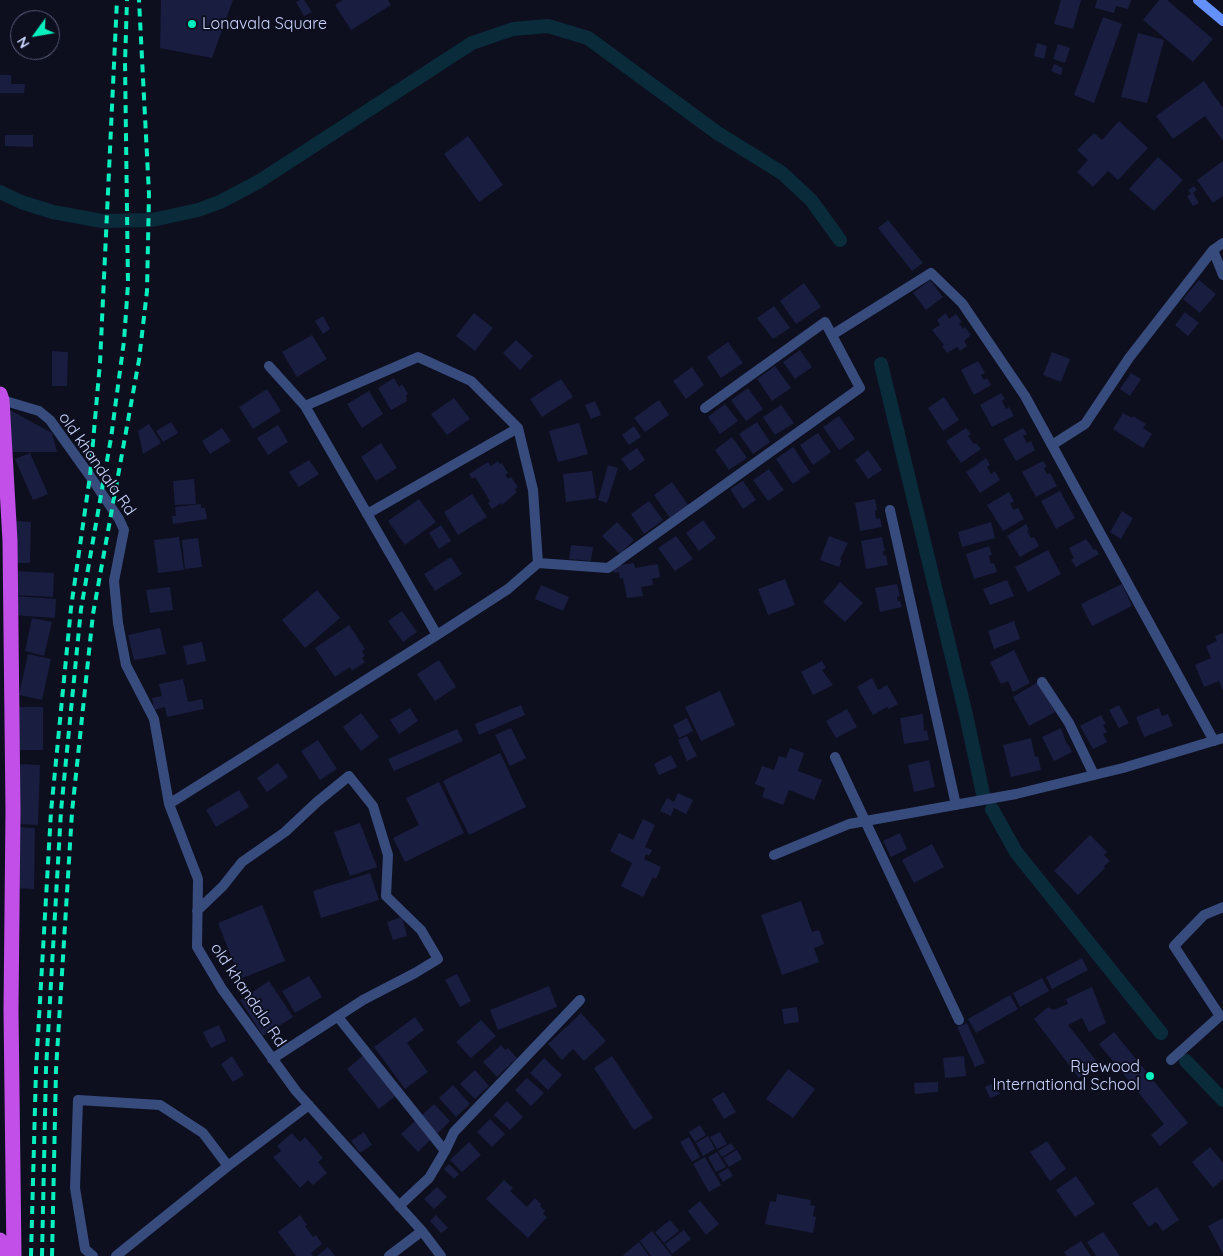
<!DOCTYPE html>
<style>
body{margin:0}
#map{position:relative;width:1223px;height:1256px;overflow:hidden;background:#0d0f1f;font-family:Quicksand,sans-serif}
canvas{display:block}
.north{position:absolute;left:10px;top:10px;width:50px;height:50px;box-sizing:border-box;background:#0d0f1f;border:1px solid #595e78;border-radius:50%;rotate:238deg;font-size:14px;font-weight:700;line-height:20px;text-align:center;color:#cbd5fe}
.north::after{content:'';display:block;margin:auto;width:18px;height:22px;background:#05f0be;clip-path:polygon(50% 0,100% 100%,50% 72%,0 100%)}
</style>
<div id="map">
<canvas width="1223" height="1256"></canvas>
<div class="north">N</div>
</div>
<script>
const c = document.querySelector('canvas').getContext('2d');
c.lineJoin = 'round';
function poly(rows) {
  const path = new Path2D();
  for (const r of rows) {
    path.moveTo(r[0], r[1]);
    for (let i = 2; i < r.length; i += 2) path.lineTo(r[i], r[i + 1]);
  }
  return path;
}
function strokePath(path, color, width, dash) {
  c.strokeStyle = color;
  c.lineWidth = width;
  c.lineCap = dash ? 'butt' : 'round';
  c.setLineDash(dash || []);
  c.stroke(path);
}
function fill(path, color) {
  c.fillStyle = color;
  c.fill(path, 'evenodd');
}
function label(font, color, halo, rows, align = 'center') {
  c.font = font + ' Quicksand,sans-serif';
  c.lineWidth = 4;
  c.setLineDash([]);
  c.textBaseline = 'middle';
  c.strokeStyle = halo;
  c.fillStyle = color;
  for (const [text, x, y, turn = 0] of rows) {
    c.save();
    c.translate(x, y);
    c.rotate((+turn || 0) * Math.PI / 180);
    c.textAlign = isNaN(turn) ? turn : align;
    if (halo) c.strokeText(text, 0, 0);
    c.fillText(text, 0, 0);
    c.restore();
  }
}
const canal = poly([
 [0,192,21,202,53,212,102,221,152,220,198,210,220,202,258,182,472,43,513,29,548,26,588,38,716,132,782,173,811,200,840,240],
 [881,364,966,715,983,794],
 [992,809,1016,852,1161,1033],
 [1186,1061,1223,1100]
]);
const building = poly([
 [161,0,233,0,212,58,160,48],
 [300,0,304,0,312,12,304,16,296,2],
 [343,0,388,0,391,5,351,30,335,5],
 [1061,0,1081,0,1073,29,1054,24],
 [1097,0,1131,0,1128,9,1116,6,1114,13,1095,8],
 [1159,0,1167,0,1213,39,1193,62,1143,20],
 [1103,17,1122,24,1094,103,1074,95],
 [1138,33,1164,40,1147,103,1121,97],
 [1037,43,1047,46,1044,59,1034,56],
 [1058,44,1070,48,1065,63,1053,59],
 [1054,64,1063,68,1061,75,1051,71],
 [0,75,11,75,11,84,25,84,24,93,0,93],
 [1204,81,1223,108,1223,141,1205,116,1173,139,1156,116],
 [1119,121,1148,148,1118,180,1108,171,1093,187,1077,172,1088,160,1077,150,1094,133,1102,140],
 [5,135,33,135,33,147,5,146],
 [468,136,503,185,479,202,444,154],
 [1158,157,1183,180,1154,211,1129,189],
 [1223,161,1223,196,1213,203,1197,180],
 [1194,186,1197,190,1193,193,1199,203,1193,206,1187,196,1191,194,1188,190],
 [888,220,923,263,912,271,878,228],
 [930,280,943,297,926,310,913,293],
 [1199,280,1216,294,1200,313,1183,299],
 [804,283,821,307,796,324,780,301],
 [774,306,790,328,773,339,757,318],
 [1185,312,1199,323,1188,336,1175,325],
 [474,313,493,328,475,351,456,336],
 [946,313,949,319,956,314,962,322,959,323,963,329,965,327,971,335,964,341,967,346,960,351,957,347,947,353,942,346,944,345,932,330,940,325,937,320],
 [323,316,330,329,323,334,315,321],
 [312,335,327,359,297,377,282,352],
 [516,340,533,356,520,370,503,353],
 [728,342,743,363,721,378,707,357],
 [800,350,812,367,795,379,783,362],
 [52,351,68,352,67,386,52,386],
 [1052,352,1070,359,1061,382,1043,375],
 [978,361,985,373,981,375,984,380,987,378,991,385,974,395,961,370],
 [775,366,791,388,772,401,757,379],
 [692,367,704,385,686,399,673,381],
 [1131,373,1141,379,1130,396,1120,389],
 [394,378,399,387,402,384,408,394,406,395,407,401,391,410,378,388],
 [561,379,573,397,542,417,530,399],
 [748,388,763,409,746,421,731,400],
 [267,389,281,411,253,429,239,407],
 [369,391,383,414,362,428,347,404],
 [1001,393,1005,399,1002,401,1006,409,1009,407,1014,416,992,427,980,405],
 [944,397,959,420,943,431,928,408],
 [454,398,470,419,447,435,431,414],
 [659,400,669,415,645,432,634,418],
 [595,401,601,415,591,419,585,405],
 [725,404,738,421,720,434,708,417],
 [781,405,794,423,775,435,763,417],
 [10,410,52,433,57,452,9,452],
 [1123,413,1132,418,1133,416,1146,424,1143,428,1152,434,1143,448,1113,429],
 [839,416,855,439,839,450,823,427],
 [171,422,178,433,163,442,156,431],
 [757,422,770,442,753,454,739,434],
 [579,423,588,454,558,462,549,431],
 [149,424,161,443,143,454,138,431],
 [278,425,288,442,268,455,257,438],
 [634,426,641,437,629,445,622,435],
 [222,428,231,441,210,454,202,441],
 [966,428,971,434,968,436,974,444,976,443,981,449,961,463,946,441],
 [1023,428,1027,434,1023,436,1027,443,1031,441,1035,450,1016,461,1003,439],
 [818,433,831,452,813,465,800,445],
 [732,437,747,458,729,470,715,450],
 [381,443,397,468,376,481,361,457],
 [793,447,810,472,793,484,776,459],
 [637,448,645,460,630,471,621,459],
 [868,450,882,470,868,479,855,460],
 [30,453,48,494,33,500,15,459],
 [986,458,990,465,987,467,991,474,995,471,1000,480,980,493,966,472],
 [309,460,319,474,299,487,289,472],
 [498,461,500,464,502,463,508,473,505,475,508,479,511,477,518,487,515,489,517,492,502,505,501,503,492,509,488,503,490,501,475,477,472,479,469,474,488,462,491,466],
 [1043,461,1047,467,1044,468,1047,474,1050,473,1057,486,1036,497,1022,472],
 [608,465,618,468,607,503,598,500],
 [769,469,784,490,768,501,753,480],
 [592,471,596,498,566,502,563,474],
 [194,479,196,504,175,505,173,481],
 [743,481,756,500,743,509,730,489],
 [672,482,688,505,670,518,654,495],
 [1060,491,1075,518,1056,529,1041,501],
 [1009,492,1014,501,1010,504,1014,510,1018,508,1024,519,1003,531,987,505],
 [472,494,487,517,458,535,444,512],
 [419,499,436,522,405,545,388,521],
 [875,499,877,510,875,511,876,519,880,518,882,527,860,531,855,503],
 [649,501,663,520,644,534,631,514],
 [201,504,201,508,205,508,207,519,173,524,172,516,176,516,175,507],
 [1122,511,1133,518,1121,539,1110,532],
 [703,520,716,538,699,551,686,533],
 [16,521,31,522,30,563,15,563],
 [617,522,634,540,620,554,602,536],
 [991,522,995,538,962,547,958,532],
 [1026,524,1029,530,1027,531,1031,538,1034,537,1039,546,1020,557,1007,536],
 [441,525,451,541,439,549,429,533],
 [676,536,693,559,675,571,658,548],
 [829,536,848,543,840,559,842,560,839,567,820,560],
 [179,537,184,570,158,573,154,540],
 [882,537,885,551,883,551,884,556,886,555,888,565,866,569,861,541],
 [198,538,202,567,185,569,182,540],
 [1086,539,1094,550,1096,549,1099,554,1076,567,1071,560,1074,558,1069,548],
 [571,545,593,547,591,561,569,559],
 [989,546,992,555,989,556,991,564,994,563,997,572,974,579,966,554],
 [1048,550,1061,574,1028,592,1015,567],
 [451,557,462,574,435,591,424,574],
 [634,563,635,568,658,564,660,577,652,579,653,585,641,587,643,596,627,598,623,578,620,579,619,572,614,573,613,566],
 [14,571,54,573,53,597,13,595],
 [785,579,795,605,768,615,758,589],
 [1007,580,1014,596,990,605,983,589],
 [840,582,863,603,845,622,823,602],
 [897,584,900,596,897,597,898,601,900,601,902,607,880,612,875,588],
 [1122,584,1132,606,1092,626,1081,604],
 [541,585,569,597,563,611,535,599],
 [170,587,173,610,150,613,146,590],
 [317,590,340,618,305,648,282,620],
 [14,596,56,599,55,618,13,615],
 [402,611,417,632,403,642,388,621],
 [32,618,52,622,44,656,25,651],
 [1014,621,1020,639,994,649,988,631],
 [349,625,365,649,362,651,365,656,362,658,365,662,352,671,350,667,335,677,315,648],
 [160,628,166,654,134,660,128,635],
 [1223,633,1223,691,1219,681,1204,687,1195,665,1211,658,1206,646,1217,641,1215,636],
 [202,642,206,661,187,665,183,646],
 [1014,650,1030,683,1013,692,1008,681,1001,684,990,662],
 [28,654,51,659,42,700,19,695],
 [439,660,456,687,435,701,417,674],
 [822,661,826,668,822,670,833,685,813,695,801,672],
 [872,678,878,690,887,685,898,704,889,709,887,707,873,715,857,687],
 [183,679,188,702,202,699,204,709,167,717,165,707,154,710,152,698,162,696,159,684],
 [1038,682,1055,712,1029,726,1013,697],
 [720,691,735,725,701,741,685,707],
 [521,705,525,715,479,735,475,724],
 [1119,705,1129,723,1119,728,1109,710],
 [17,707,43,707,43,750,17,750],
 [410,708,418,721,399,734,390,720],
 [1159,708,1162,716,1168,714,1173,726,1144,737,1136,717],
 [847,709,857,727,836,738,826,721],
 [361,713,379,737,361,751,343,727],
 [923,714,924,731,927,730,929,740,904,744,900,718],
 [1101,715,1106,724,1103,725,1107,732,1103,734,1107,742,1093,749,1080,726],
 [687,718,693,731,679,738,673,725],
 [511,728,526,758,510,766,495,735],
 [1061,728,1067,745,1068,744,1072,752,1054,761,1042,737],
 [457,729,463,741,394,771,388,759],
 [687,736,697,756,687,761,678,740],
 [1031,738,1035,757,1038,756,1041,770,1011,777,1003,745],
 [318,740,337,769,320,780,301,751],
 [790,748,804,753,798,771,822,780,814,800,789,790,783,805,762,797,765,788,755,784,762,766,774,770,779,756,786,758],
 [500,753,526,807,469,835,443,781],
 [671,755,677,767,659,775,654,764],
 [929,760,935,787,914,792,908,765],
 [278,763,288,777,267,792,257,778],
 [19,764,40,765,38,825,17,824],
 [439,782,464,833,405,862,393,838,419,825,406,798],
 [239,790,249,807,216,827,206,810],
 [678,793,693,800,686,814,674,808,671,816,660,811,667,798,674,802],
 [643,819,655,825,645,847,652,850,649,856,646,854,644,859,661,867,656,879,653,877,643,897,621,886,632,863,610,851,619,833,633,840],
 [360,823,377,867,350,876,334,832],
 [16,827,35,828,34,889,15,888],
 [900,833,907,849,891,857,883,841],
 [1090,835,1107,852,1104,855,1110,861,1104,866,1105,868,1078,895,1054,871],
 [932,844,944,867,914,883,902,860],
 [370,873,379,900,321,918,313,891],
 [801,901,812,932,819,930,824,944,814,948,819,962,782,975,761,915],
 [262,905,285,961,240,979,218,923],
 [402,917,407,936,393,940,387,922],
 [1082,958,1088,970,1052,989,1046,977],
 [457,974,471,1001,460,1007,445,980],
 [309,976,322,997,295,1013,282,991],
 [1042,978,1049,991,1020,1007,1013,993],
 [269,981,293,1017,263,1036,240,1000],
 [549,986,557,1007,498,1030,490,1010],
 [1092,987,1106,1023,1089,1032,1082,1018,1068,1025,1098,1063,1079,1078,1034,1019,1048,1007,1053,1010,1068,1004,1066,999],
 [1010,995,1018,1009,976,1033,968,1019],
 [797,1007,799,1022,784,1024,782,1009],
 [581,1013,606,1041,584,1061,573,1049,562,1060,548,1044],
 [415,1017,424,1030,407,1043,428,1072,405,1089,374,1047],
 [481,1020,496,1036,471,1058,456,1042],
 [967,1023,985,1063,975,1067,957,1027],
 [219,1025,226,1041,211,1048,203,1032],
 [1114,1032,1188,1123,1160,1146,1151,1135,1164,1124,1099,1044],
 [501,1045,505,1050,508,1048,517,1058,497,1077,483,1062],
 [365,1054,398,1094,379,1109,347,1069],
 [232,1056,244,1075,233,1082,221,1064],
 [612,1056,653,1118,634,1130,594,1068],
 [964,1056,966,1076,945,1078,943,1058],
 [544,1058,562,1075,548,1090,530,1073],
 [788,1069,815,1089,793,1118,766,1099],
 [475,1070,489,1086,475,1099,460,1084],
 [527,1078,544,1093,531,1106,515,1090],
 [938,1082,938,1092,915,1094,914,1083],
 [995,1082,1000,1094,990,1098,985,1087],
 [453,1085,470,1104,456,1117,439,1098],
 [724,1092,736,1112,724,1119,712,1099],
 [507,1101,523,1117,510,1130,494,1115],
 [434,1104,450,1121,436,1135,420,1117],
 [417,1119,433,1137,418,1152,401,1134],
 [490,1119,505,1134,492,1147,477,1132],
 [700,1125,706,1135,695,1142,689,1132],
 [364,1132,372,1145,360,1153,351,1141],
 [720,1132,727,1144,717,1149,710,1137],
 [292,1133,300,1142,305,1137,323,1158,318,1162,327,1173,313,1185,308,1180,300,1188,273,1157,281,1151,277,1146],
 [708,1136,715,1149,703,1156,696,1143],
 [689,1137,700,1157,692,1162,680,1142],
 [1047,1141,1066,1169,1050,1181,1030,1152],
 [469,1142,481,1155,462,1172,450,1160],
 [731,1143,735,1149,722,1157,718,1151],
 [1210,1147,1223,1163,1223,1179,1213,1188,1192,1162],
 [737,1150,742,1159,729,1167,723,1158],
 [717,1152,726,1167,716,1172,708,1157],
 [705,1157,721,1185,709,1192,693,1164],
 [449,1164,459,1174,454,1179,444,1169],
 [728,1168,733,1176,723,1182,718,1174],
 [1076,1176,1095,1204,1075,1217,1056,1190],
 [504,1180,513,1188,510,1191,527,1207,535,1198,541,1204,540,1206,545,1211,543,1214,547,1217,528,1238,486,1199],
 [437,1187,447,1197,434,1209,424,1199],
 [1157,1187,1179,1220,1163,1231,1156,1222,1149,1227,1132,1203],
 [777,1194,811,1200,810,1205,815,1206,813,1216,816,1217,813,1233,765,1224,770,1201,776,1202],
 [700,1201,719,1224,706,1235,688,1211],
 [300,1215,307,1225,305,1226,313,1237,316,1235,322,1244,311,1253,313,1256,296,1256,278,1232],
 [436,1215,448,1228,441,1233,430,1221],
 [1223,1218,1223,1254,1208,1226],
 [670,1220,679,1231,664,1243,655,1232],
 [684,1230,691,1239,672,1254,665,1244],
 [652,1231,672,1256,651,1256,640,1241],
 [1103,1232,1120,1256,1096,1256,1087,1242],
 [1081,1241,1091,1256,1067,1256,1064,1252],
 [639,1242,649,1256,624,1256,623,1255],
 [328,1247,335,1256,317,1256]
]);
const minor = poly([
 [1223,243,1213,250,1223,275],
 [832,335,931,273,962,303,1025,396,1214,741],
 [269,366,305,406,437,635],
 [2,400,39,411,50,420,90,476,119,519,124,530,114,581,118,623,126,665,154,719,169,804,198,879,197,947,222,989,296,1091,422,1231,441,1256],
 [1052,445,1085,424,1129,358,1213,250],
 [890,510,956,805],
 [367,514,518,428],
 [538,563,608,568,860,388,825,322,705,408],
 [1042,682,1069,723,1094,775],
 [835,757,959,1020],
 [169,804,437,635,508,589,538,563,533,490,518,428,471,381,418,357,305,406],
 [774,855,849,824,1016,794,1123,768,1223,738],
 [197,911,223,886,242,862,285,832,317,802,349,776,373,806,388,855,386,896,421,930,438,959,415,973,363,1000,272,1059],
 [338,1017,445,1151],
 [1171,1060,1220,1016,1174,946,1204,915,1223,907],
 [399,1206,429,1178,445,1151,454,1132,580,1000],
 [93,1256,85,1249,75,1188,78,1100,160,1105,203,1133,228,1166],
 [116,1256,228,1166,309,1105],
 [389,1256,422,1231]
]);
const secondary = poly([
 [1198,0,1223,21]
]);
const trunk = poly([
 [0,394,2,400,10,541,13,811,11,1010,14,1256],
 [0,1240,0,1256]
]);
const rail = poly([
 [31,1256,36,1070,51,812,71,608,90,476,100,363,117,0],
 [42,1256,46,1069,61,811,81,609,111,438,124,341,128,284,125,63,127,0],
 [52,1256,56,1070,72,812,93,614,139,360,147,291,149,194,139,0]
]);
const markers = [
 [192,24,5,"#05f0be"],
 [1150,1076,5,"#05f0be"]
];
const poiNames = [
 ["Lonavala Square",202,24],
 ["Ryewood",1140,1067,"right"],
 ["International School",1140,1085,"right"]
];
const streetNames = [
 ["old khandala Rd",97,464,55],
 ["old khandala Rd",248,995,56]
];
strokePath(canal, '#0a2b3a', 14);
fill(building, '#191d3f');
strokePath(minor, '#384b7d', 10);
strokePath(secondary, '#6490fc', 10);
strokePath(trunk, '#c24fe8', 15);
strokePath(rail, '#05f0be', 4, [8, 6]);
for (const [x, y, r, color] of markers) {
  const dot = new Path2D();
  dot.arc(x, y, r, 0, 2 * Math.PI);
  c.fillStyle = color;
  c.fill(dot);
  strokePath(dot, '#0d0f1f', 2);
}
label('16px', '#cbd5fe', '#0d0f1f', poiNames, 'left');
label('16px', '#cbd5fe', '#0d0f1f', streetNames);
</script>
